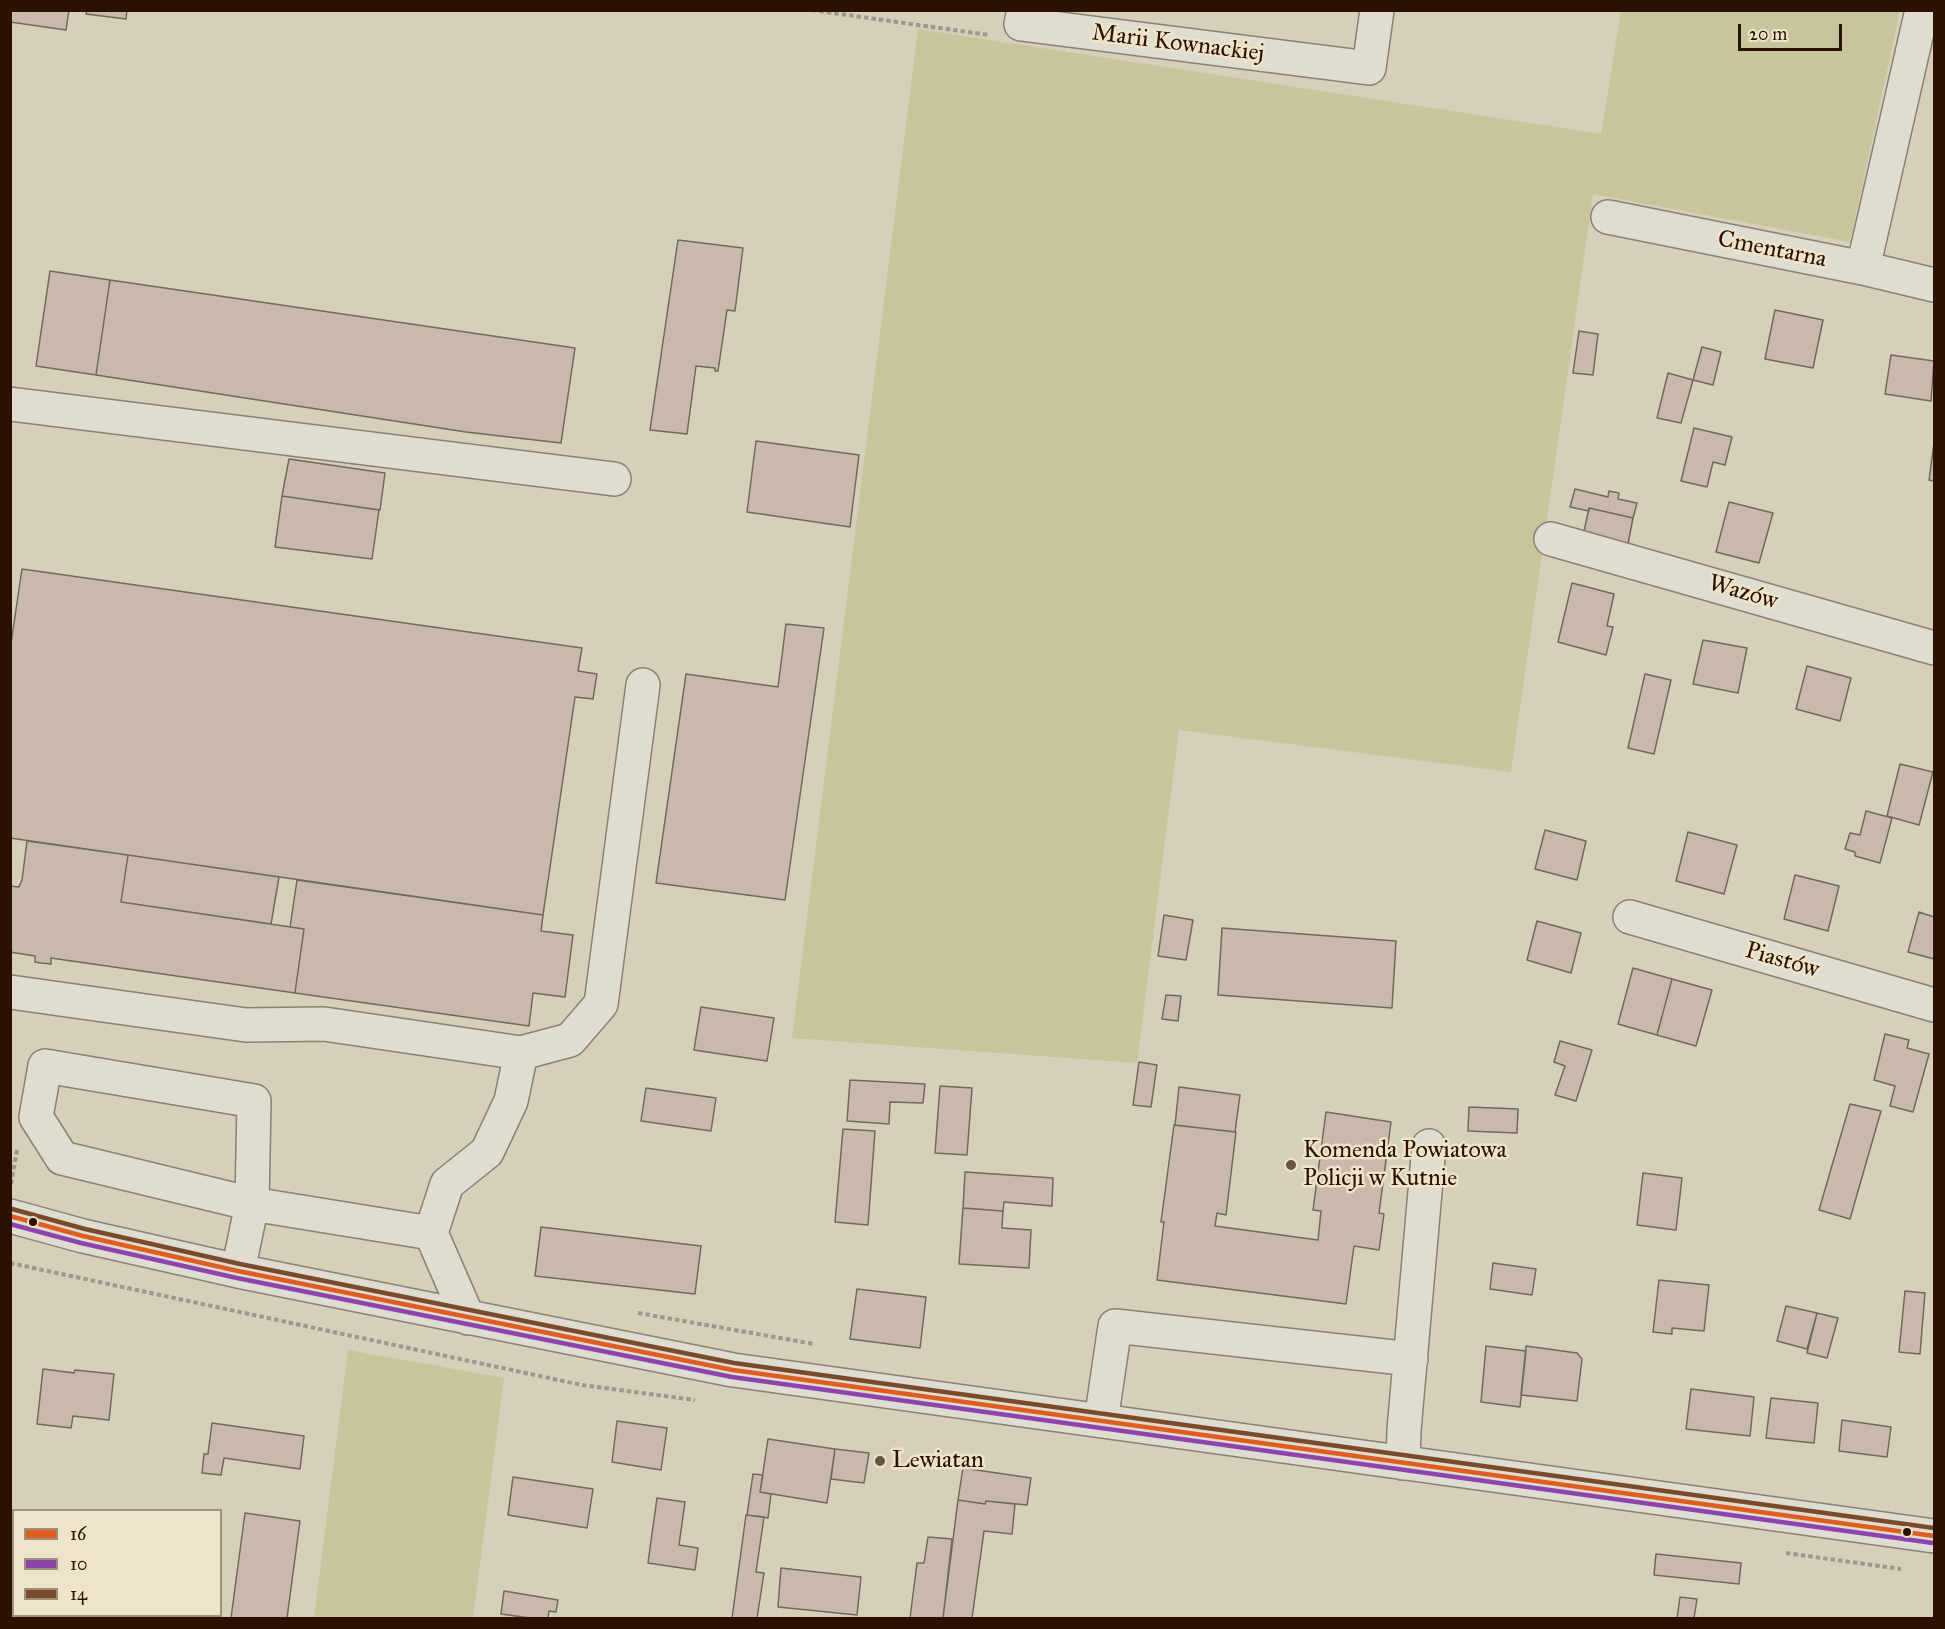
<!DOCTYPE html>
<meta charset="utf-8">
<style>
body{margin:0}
#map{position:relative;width:1945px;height:1629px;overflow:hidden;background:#d6cfb9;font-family:"IM FELL Great Primer",serif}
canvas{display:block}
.frame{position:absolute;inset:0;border:12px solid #2d1100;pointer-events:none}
.legend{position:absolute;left:12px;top:1509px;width:210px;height:108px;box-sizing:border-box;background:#ede4c9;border:2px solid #a09079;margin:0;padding:8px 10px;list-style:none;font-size:18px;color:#2d1100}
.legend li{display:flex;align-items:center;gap:12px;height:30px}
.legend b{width:30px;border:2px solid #a09079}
.scale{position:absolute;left:1738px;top:24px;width:104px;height:27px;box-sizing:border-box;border:3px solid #2d1100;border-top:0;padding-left:8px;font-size:18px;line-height:21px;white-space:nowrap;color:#2d1100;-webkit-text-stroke:4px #ede4c9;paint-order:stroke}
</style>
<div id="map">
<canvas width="1945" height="1629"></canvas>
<div class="frame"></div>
<ul class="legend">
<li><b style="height:8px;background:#de5d1f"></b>16</li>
<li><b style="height:8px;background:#8e44ad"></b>10</li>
<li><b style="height:8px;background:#7a4b2a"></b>14</li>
</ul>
<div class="scale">20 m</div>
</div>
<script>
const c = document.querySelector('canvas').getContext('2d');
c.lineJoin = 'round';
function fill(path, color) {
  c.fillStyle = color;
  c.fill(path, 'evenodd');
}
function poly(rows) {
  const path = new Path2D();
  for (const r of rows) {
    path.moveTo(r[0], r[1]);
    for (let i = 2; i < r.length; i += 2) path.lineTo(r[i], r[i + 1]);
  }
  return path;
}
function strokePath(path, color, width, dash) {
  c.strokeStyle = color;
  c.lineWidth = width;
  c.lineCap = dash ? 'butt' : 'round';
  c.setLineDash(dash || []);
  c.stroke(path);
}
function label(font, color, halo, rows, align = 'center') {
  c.font = font + ' "IM FELL Great Primer",serif';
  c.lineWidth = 5;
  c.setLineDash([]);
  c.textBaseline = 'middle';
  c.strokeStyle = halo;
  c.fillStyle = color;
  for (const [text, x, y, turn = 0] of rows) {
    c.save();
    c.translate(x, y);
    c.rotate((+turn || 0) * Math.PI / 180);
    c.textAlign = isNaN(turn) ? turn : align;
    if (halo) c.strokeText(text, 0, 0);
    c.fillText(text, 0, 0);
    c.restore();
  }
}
const green = poly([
 [1621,11,1900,11,1850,242,1593,194,1511,772,1179,730,1137,1063,792,1038,918,29,1601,134],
 [348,1350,504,1378,473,1618,314,1618]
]);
const building = poly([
 [10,10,69,10,66,30,10,22,10,10],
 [87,10,127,10,126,19,86,14,87,10],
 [678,240,743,248,735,311,727,310,718,371,715,371,715,368,696,366,687,434,650,430,678,240],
 [50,271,110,280,96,375,36,366,50,271],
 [110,280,575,348,561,443,466,432,96,375,110,280],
 [1775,310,1823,320,1813,368,1765,359,1775,310],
 [1579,331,1598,334,1593,375,1573,373,1579,331],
 [1702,347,1721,352,1713,385,1693,380,1702,347],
 [1891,355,1934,361,1931,401,1885,394,1891,355],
 [1668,373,1693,380,1681,423,1657,418,1668,373],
 [1694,428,1732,437,1725,465,1713,462,1707,487,1681,481,1694,428],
 [756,441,859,455,850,527,747,512,756,441],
 [1934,443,1934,481,1929,480,1934,443],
 [289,459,385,473,380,510,282,496,289,459],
 [1575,489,1608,497,1609,491,1619,493,1618,499,1637,503,1633,518,1589,508,1589,511,1570,507,1575,489],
 [282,496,379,510,372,559,275,547,282,496],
 [1729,502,1773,513,1759,563,1716,552,1729,502],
 [1589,508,1633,518,1627,549,1583,536,1589,508],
 [22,569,582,648,578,671,597,674,593,699,575,697,543,915,10,838,10,650,22,569],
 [1572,583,1614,594,1607,626,1613,627,1606,655,1558,642,1572,583],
 [786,624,824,628,785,900,656,883,686,674,778,687,786,624],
 [1703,640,1747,648,1738,693,1693,684,1703,640],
 [1807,666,1851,678,1840,721,1796,709,1807,666],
 [1645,674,1671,680,1654,754,1628,748,1645,674],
 [1900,764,1933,772,1919,825,1887,816,1900,764],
 [1866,811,1892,818,1880,863,1855,856,1855,852,1845,849,1850,833,1860,835,1866,811],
 [1545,830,1586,841,1577,880,1535,869,1545,830],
 [1688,832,1737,845,1724,894,1676,881,1688,832],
 [27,841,128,855,121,902,304,929,295,993,51,958,51,964,41,963,35,962,35,956,10,952,10,886,19,887,22,880,27,841],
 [128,855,279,877,271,924,121,902,128,855],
 [1795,875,1839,886,1828,931,1784,919,1795,875],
 [297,880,543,915,541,931,573,935,565,997,533,993,529,1026,295,993,304,929,290,927,297,880],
 [1919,912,1934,917,1934,959,1908,952,1919,912],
 [1164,915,1193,920,1186,960,1158,956,1164,915],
 [1537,921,1581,933,1571,973,1527,960,1537,921],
 [1222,928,1396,941,1392,1008,1218,995,1222,928],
 [1633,968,1672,979,1657,1035,1618,1024,1633,968],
 [1672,979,1712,990,1696,1046,1657,1035,1672,979],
 [1166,995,1181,996,1178,1021,1162,1019,1166,995],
 [701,1007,774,1018,767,1061,694,1050,701,1007],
 [1885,1034,1909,1040,1907,1048,1929,1054,1913,1112,1890,1106,1895,1086,1874,1080,1885,1034],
 [1560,1041,1592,1050,1576,1101,1555,1095,1565,1066,1554,1062,1560,1041],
 [1139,1062,1157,1065,1151,1107,1133,1105,1139,1062],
 [850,1080,925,1084,923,1103,890,1102,889,1124,847,1121,850,1080],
 [940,1086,972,1088,967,1155,935,1153,940,1086],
 [1179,1087,1240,1095,1235,1132,1175,1125,1179,1087],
 [646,1088,716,1098,711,1131,641,1121,646,1088],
 [1850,1104,1881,1111,1850,1219,1819,1210,1850,1104],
 [1469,1107,1518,1109,1517,1133,1468,1131,1469,1107],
 [1326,1112,1391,1122,1379,1213,1384,1214,1379,1250,1354,1246,1346,1304,1157,1280,1164,1222,1161,1222,1174,1125,1236,1132,1226,1215,1217,1213,1215,1226,1318,1240,1321,1211,1313,1210,1326,1112],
 [843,1129,875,1131,868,1225,835,1222,843,1129],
 [965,1172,1053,1178,1052,1206,1004,1202,1003,1211,963,1208,965,1172],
 [1643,1173,1682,1178,1676,1230,1637,1225,1643,1173],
 [963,1208,1003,1211,1002,1228,1031,1230,1029,1268,959,1264,963,1208],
 [541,1227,701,1246,695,1294,535,1276,541,1227],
 [1493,1263,1536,1269,1532,1295,1490,1289,1493,1263],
 [1659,1280,1709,1285,1704,1331,1672,1328,1672,1334,1653,1332,1659,1280],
 [857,1289,926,1297,920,1348,850,1339,857,1289],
 [1905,1291,1925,1293,1920,1354,1899,1352,1905,1291],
 [1786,1306,1817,1313,1807,1349,1777,1341,1786,1306],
 [1817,1313,1838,1318,1827,1358,1807,1353,1817,1313],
 [1486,1346,1526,1351,1520,1407,1481,1402,1486,1346],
 [1526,1346,1577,1353,1582,1359,1577,1401,1521,1395,1526,1346],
 [43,1369,74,1373,75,1370,114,1374,109,1420,73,1416,71,1428,37,1424,43,1369],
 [1691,1389,1754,1397,1750,1436,1686,1429,1691,1389],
 [1771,1398,1818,1403,1814,1443,1766,1438,1771,1398],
 [1842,1420,1891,1427,1887,1457,1839,1451,1842,1420],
 [617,1421,667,1428,661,1470,612,1462,617,1421],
 [212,1423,304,1436,300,1469,224,1458,221,1475,202,1473,204,1454,208,1454,212,1423],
 [768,1439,835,1449,827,1503,760,1492,768,1439],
 [835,1449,869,1453,864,1483,831,1479,835,1449],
 [963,1468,1031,1478,1027,1505,986,1501,985,1504,958,1500,963,1468],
 [753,1474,763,1475,760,1492,771,1494,768,1518,747,1515,753,1474],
 [513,1477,593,1489,587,1528,508,1515,513,1477],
 [657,1498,685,1502,679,1545,698,1548,695,1570,648,1563,657,1498],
 [958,1500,985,1504,986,1501,1015,1504,1012,1534,984,1531,972,1618,943,1618,958,1500],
 [245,1513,300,1521,287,1618,231,1618,245,1513],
 [746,1515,764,1517,756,1572,764,1573,757,1618,732,1618,746,1515],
 [928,1537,952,1539,943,1618,910,1618,917,1563,924,1563,928,1537],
 [1656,1554,1741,1563,1739,1584,1654,1575,1656,1554],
 [781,1568,861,1577,857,1615,778,1607,781,1568],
 [504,1591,558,1600,556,1612,549,1611,548,1618,530,1618,501,1614,504,1591],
 [1680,1597,1697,1599,1694,1618,1677,1618,1680,1597]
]);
const path = poly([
 [812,10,989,35],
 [11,1184,17,1150],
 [10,1263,582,1385,695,1400],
 [638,1313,814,1344],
 [1786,1553,1901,1569]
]);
const minor = poly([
 [1024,10,1021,24,1369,68,1377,10],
 [1608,217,1863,268,1934,285],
 [1863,268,1922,10],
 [10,404,614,479],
 [1551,539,1934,648],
 [1630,917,1934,1005],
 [10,992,246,1025,324,1024,521,1053,570,1040,601,1004,643,685],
 [45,1066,254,1101,252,1204,62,1158,36,1117,45,1066],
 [10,1216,83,1236,238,1271,733,1370,1934,1536],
 [238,1271,252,1204,431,1233],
 [468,1318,431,1233,447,1184,487,1152,511,1101,521,1053],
 [1101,1421,1115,1326,1411,1359],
 [1403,1463,1404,1430,1429,1146]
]);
const bus1 = poly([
 [10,1216,83,1236,238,1271,733,1370,1934,1536]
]);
const bus2 = poly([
 [10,1224,81,1243,237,1278,732,1377,1933,1543]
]);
const bus3 = poly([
 [12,1209,85,1229,240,1264,734,1363,1934,1528]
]);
const markers = [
 [1291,1165,6,"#685441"],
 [33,1222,5,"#2d1100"],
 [880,1461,6,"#685441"],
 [1907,1532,5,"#2d1100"]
];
const streetNames = [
 ["Marii Kownackiej",1178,44,7],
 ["Cmentarna",1772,250,11],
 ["Wazów",1743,593,16],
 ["Piastów",1782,961,16]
];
const poiNames = [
 ["Komenda Powiatowa",1303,1151],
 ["Policji w Kutnie",1303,1179],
 ["Lewiatan",892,1461]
];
fill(green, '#c7c59c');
fill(building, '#c9b9ac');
strokePath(building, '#71695c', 1.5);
strokePath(minor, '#8a8173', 36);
strokePath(path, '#9d988e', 4, [4.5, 3]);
strokePath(minor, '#dfdcd1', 33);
strokePath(bus1, '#de5d1f', 4.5);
strokePath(bus2, '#8e44ad', 4.5);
strokePath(bus3, '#7a4b2a', 4.5);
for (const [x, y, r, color] of markers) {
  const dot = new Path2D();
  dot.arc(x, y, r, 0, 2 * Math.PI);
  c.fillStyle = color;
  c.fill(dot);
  strokePath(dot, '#ede4c9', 2);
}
label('24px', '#2d1100', '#ede4c9', streetNames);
label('24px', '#2d1100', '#ede4c9', poiNames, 'left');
</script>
